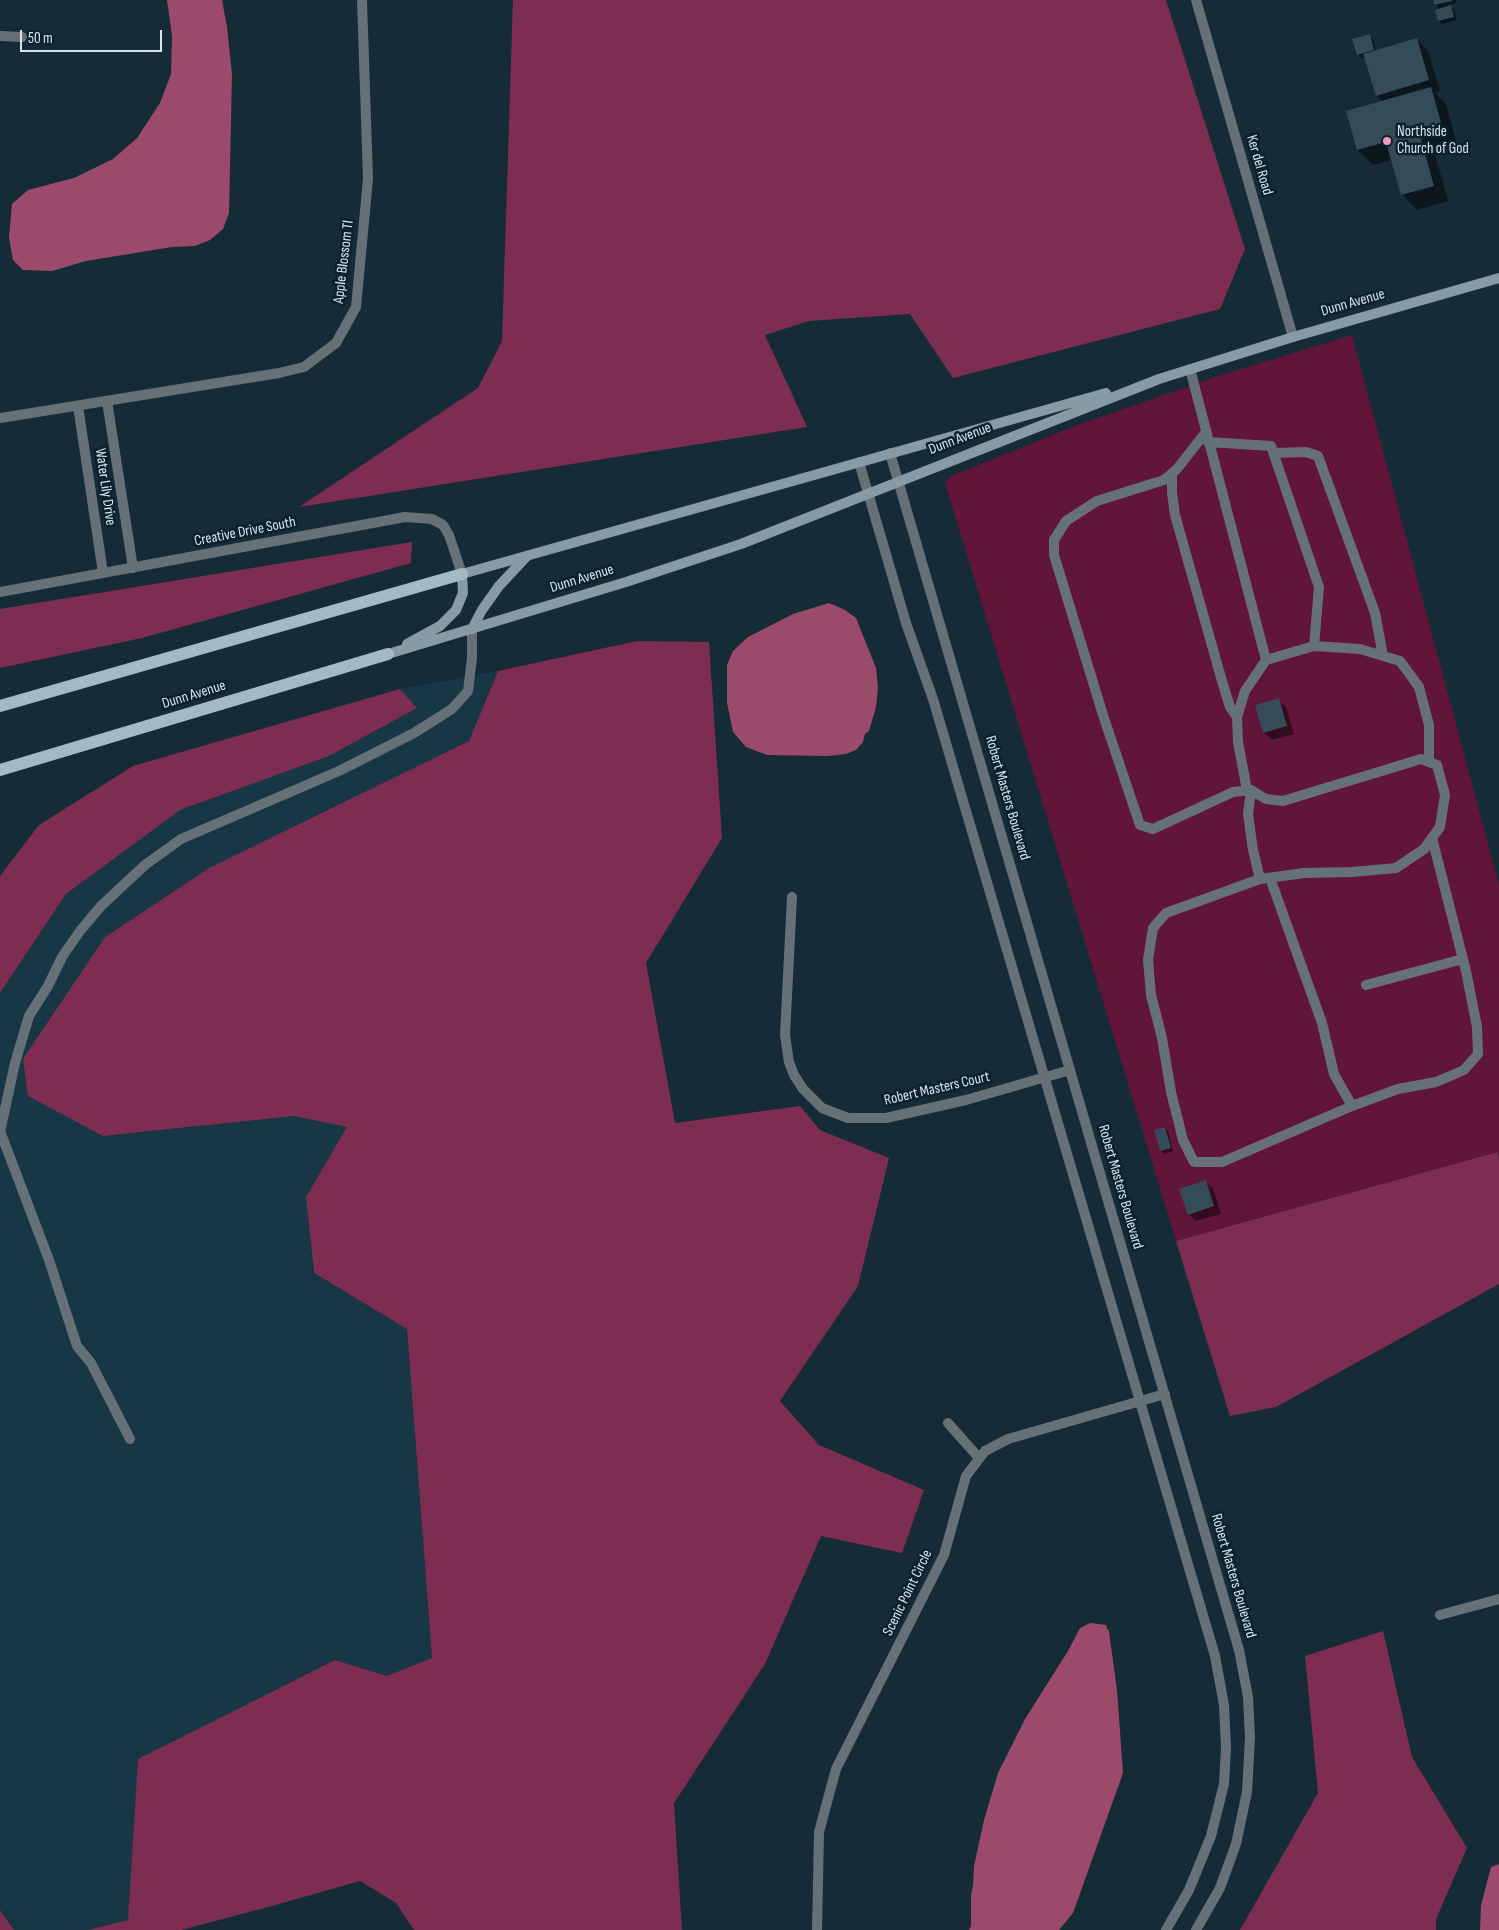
<!DOCTYPE html>
<style>
body{margin:0}
#map{position:relative;width:1499px;height:1930px;overflow:hidden;background:#152b38;font-family:"Sofia Sans Condensed",sans-serif}
canvas{display:block}
.scale{position:absolute;left:20px;top:30px;width:142px;height:22px;box-sizing:border-box;border:2px solid #d7e5ed;border-top:0;padding-left:6px;font-size:15px;line-height:18px;white-space:nowrap;color:#d7e5ed;-webkit-text-stroke:4px #0b222e;paint-order:stroke}
</style>
<div id="map">
<canvas width="1499" height="1930"></canvas>
<div class="scale">50 m</div>
</div>
<script>
const c = document.querySelector('canvas').getContext('2d');
c.lineJoin = 'round';
function fill(path, color) {
  c.fillStyle = color;
  c.fill(path, 'evenodd');
}
function poly(rows) {
  const path = new Path2D();
  for (const r of rows) {
    path.moveTo(r[0], r[1]);
    for (let i = 2; i < r.length; i += 2) path.lineTo(r[i], r[i + 1]);
  }
  return path;
}
function strokePath(path, color, width, dash) {
  c.strokeStyle = color;
  c.lineWidth = width;
  c.lineCap = dash ? 'butt' : 'round';
  c.setLineDash(dash || []);
  c.stroke(path);
}
function label(font, color, halo, rows, align = 'center') {
  c.font = font + ' "Sofia Sans Condensed",sans-serif';
  c.lineWidth = 5;
  c.setLineDash([]);
  c.textBaseline = 'middle';
  c.strokeStyle = halo;
  c.fillStyle = color;
  for (const [text, x, y, turn = 0] of rows) {
    c.save();
    c.translate(x, y);
    c.rotate((+turn || 0) * Math.PI / 180);
    c.textAlign = isNaN(turn) ? turn : align;
    if (halo) c.strokeText(text, 0, 0);
    c.fillText(text, 0, 0);
    c.restore();
  }
}
const built = poly([
 [498,671,469,741,209,868,105,937,103,1136,294,1116,348,1127,306,1197,313,1273,407,1329,432,1659,387,1676,335,1660,138,1759,128,1920,88,1930,14,1930,0,1910,0,993,66,894,180,810,329,756,416,709,400,689]
]);
const green = poly([
 [1352,335,1499,885,1499,1152,1176,1241,945,483,951,476,1075,426,1218,376]
]);
const forest = poly([
 [513,0,1166,0,1245,249,1220,309,953,378,910,314,809,321,765,335,807,427,299,507,478,388,502,341],
 [412,542,411,563,142,638,0,668,0,609],
 [637,641,709,642,722,838,646,963,675,1123,800,1106,820,1130,889,1158,858,1286,780,1401,819,1445,924,1490,902,1553,821,1536,765,1664,674,1803,682,1930,414,1930,396,1903,360,1881,272,1906,181,1930,88,1930,128,1920,138,1759,335,1660,387,1676,432,1658,407,1329,314,1273,306,1197,347,1127,294,1116,103,1136,28,1096,23,1059,105,937,209,868,469,741,498,671],
 [400,689,417,708,329,756,180,810,66,894,0,993,0,876,39,825,133,766],
 [1498,1152,1499,1158,1499,1284,1276,1407,1230,1416,1176,1241],
 [1383,1631,1412,1757,1467,1848,1436,1919,1436,1930,1240,1930,1318,1793,1305,1656],
 [0,1910,14,1930,0,1930]
]);
const water = poly([
 [167,0,222,0,227,27,232,74,229,213,223,229,210,240,195,246,172,247,86,261,52,271,23,270,13,260,9,237,12,204,28,190,74,178,113,159,137,138,160,103,171,74,172,36],
 [829,603,845,610,856,618,876,668,878,687,876,707,869,731,865,734,863,742,856,750,846,754,828,756,767,755,746,747,733,732,727,703,727,665,733,651,748,637,793,614],
 [1090,1623,1106,1625,1109,1632,1117,1690,1123,1773,1073,1913,1059,1930,969,1930,971,1926,971,1895,973,1886,974,1866,984,1820,998,1773,1025,1719,1068,1651,1080,1628],
 [1499,1864,1499,1930,1480,1930,1481,1905,1491,1867]
]);
const shadow = poly([
 [1434,0,1456,0,1457,3,1449,5,1454,10,1457,20,1442,24,1439,21,1440,10,1435,4],
 [1369,36,1373,39,1376,52,1417,40,1428,51,1440,91,1435,93,1446,104,1458,148,1435,154,1448,201,1417,210,1402,194,1392,160,1373,165,1358,150,1383,102,1377,95,1365,57,1361,58,1358,54],
 [1278,700,1286,707,1294,734,1272,740,1264,733,1257,706],
 [1165,1128,1168,1131,1173,1151,1164,1154,1161,1150],
 [1206,1182,1213,1189,1221,1214,1196,1221,1189,1214]
]);
const building = poly([
 [1433,0,1452,0,1452,1,1434,5],
 [1451,5,1454,17,1438,21,1435,10],
 [1370,34,1374,50,1357,55,1352,39],
 [1417,38,1429,80,1376,96,1363,54],
 [1431,87,1444,133,1421,139,1434,186,1401,195,1386,142,1357,150,1346,111],
 [1279,698,1287,726,1263,733,1255,705],
 [1165,1127,1171,1148,1160,1151,1154,1130],
 [1206,1180,1214,1206,1188,1215,1179,1189]
]);
const lane = poly([
 [1190,369,1266,660],
 [1206,432,1177,469,1164,480,1097,501,1066,521,1054,540,1054,555,1103,715,1140,825,1153,829,1233,792,1251,790,1266,799,1283,801,1421,759,1437,765,1445,795,1440,827,1424,849,1396,868,1352,872,1304,873,1260,879,1166,913,1153,928,1148,960,1151,995,1162,1038,1171,1092,1183,1140,1194,1162,1222,1162,1352,1106,1398,1089,1436,1082,1464,1070,1478,1054,1477,1027,1466,971,1432,838],
 [1208,442,1271,446,1319,587,1314,646],
 [1274,453,1306,452,1318,456,1375,613,1383,656],
 [1172,473,1172,493,1175,515,1222,681,1230,707,1237,717],
 [1247,790,1238,742,1237,717,1245,691,1266,660,1314,646,1360,649,1400,661,1419,687,1429,725,1429,762],
 [1251,790,1248,814,1253,850,1260,879],
 [1270,878,1322,1023,1334,1074,1352,1106],
 [1366,985,1463,959],
 [0,1131,49,1260,77,1346,91,1363,130,1439],
 [0,1132,15,1063,29,1016,48,986,62,957,80,931,101,906,145,865,181,839,339,771,414,733,452,709,468,691,472,658,472,629]
]);
const street = poly([
 [1196,0,1293,337],
 [0,36,22,37],
 [107,401,133,568],
 [78,406,103,573],
 [0,418,279,373,304,367,336,343,356,307,368,179,362,0],
 [890,453,1239,1650,1248,1697,1250,1738,1247,1792,1236,1844,1220,1888,1196,1930],
 [859,462,906,623,933,699,1215,1656,1224,1705,1226,1748,1224,1784,1211,1836,1189,1890,1166,1930],
 [0,592,405,517,432,519,443,525,449,535,462,574],
 [792,897,785,1035,789,1062,794,1075,803,1089,822,1108,848,1118,886,1118,966,1100,1070,1070],
 [948,1423,979,1458],
 [1440,1615,1499,1599],
 [817,1930,819,1832,836,1769,944,1555,966,1476,985,1451,1008,1439,1165,1394]
]);
const secondary = poly([
 [472,629,482,610,499,586,527,556],
 [407,644,440,626,456,610,463,593,462,574,1106,393],
 [388,654,626,582,741,544,1159,379,1293,337,1499,278]
]);
const primary = poly([
 [0,706,462,574],
 [0,770,388,654]
]);
const markers = [
 [1387,141,5,"#ef9ab9"]
];
const poiNames = [
 ["Northside",1397,132],
 ["Church of God",1397,149]
];
const streetNames = [
 ["Ker del Road",1259,165,74],
 ["Apple Blossom Tl",344,262,-83],
 ["Dunn Avenue",1353,303,-16],
 ["Dunn Avenue",960,439,-21],
 ["Water Lily Drive",105,487,82],
 ["Creative Drive South",245,532,-11],
 ["Dunn Avenue",582,579,-17],
 ["Dunn Avenue",194,695,-17],
 ["Robert Masters Boulevard",1007,798,74],
 ["Robert Masters Court",937,1089,-13],
 ["Robert Masters Boulevard",1120,1187,74],
 ["Robert Masters Boulevard",1233,1576,74],
 ["Scenic Point Circle",908,1593,-64]
];
fill(built, '#183746');
fill(green, '#611538');
fill(forest, '#7d2e50');
fill(water, '#9b4a6a');
fill(shadow, '#0007');
fill(building, '#344b59');
strokePath(lane, '#667177', 10);
strokePath(street, '#667177', 10);
strokePath(secondary, '#889aa4', 10);
strokePath(primary, '#a3b9c7', 12);
for (const [x, y, r, color] of markers) {
  const dot = new Path2D();
  dot.arc(x, y, r, 0, 2 * Math.PI);
  c.fillStyle = color;
  c.fill(dot);
  strokePath(dot, '#0b222e', 2);
}
label('15px', '#d7e5ed', '#0b222e', poiNames, 'left');
label('15px', '#d7e5ed', '#0b222e', streetNames);
</script>
